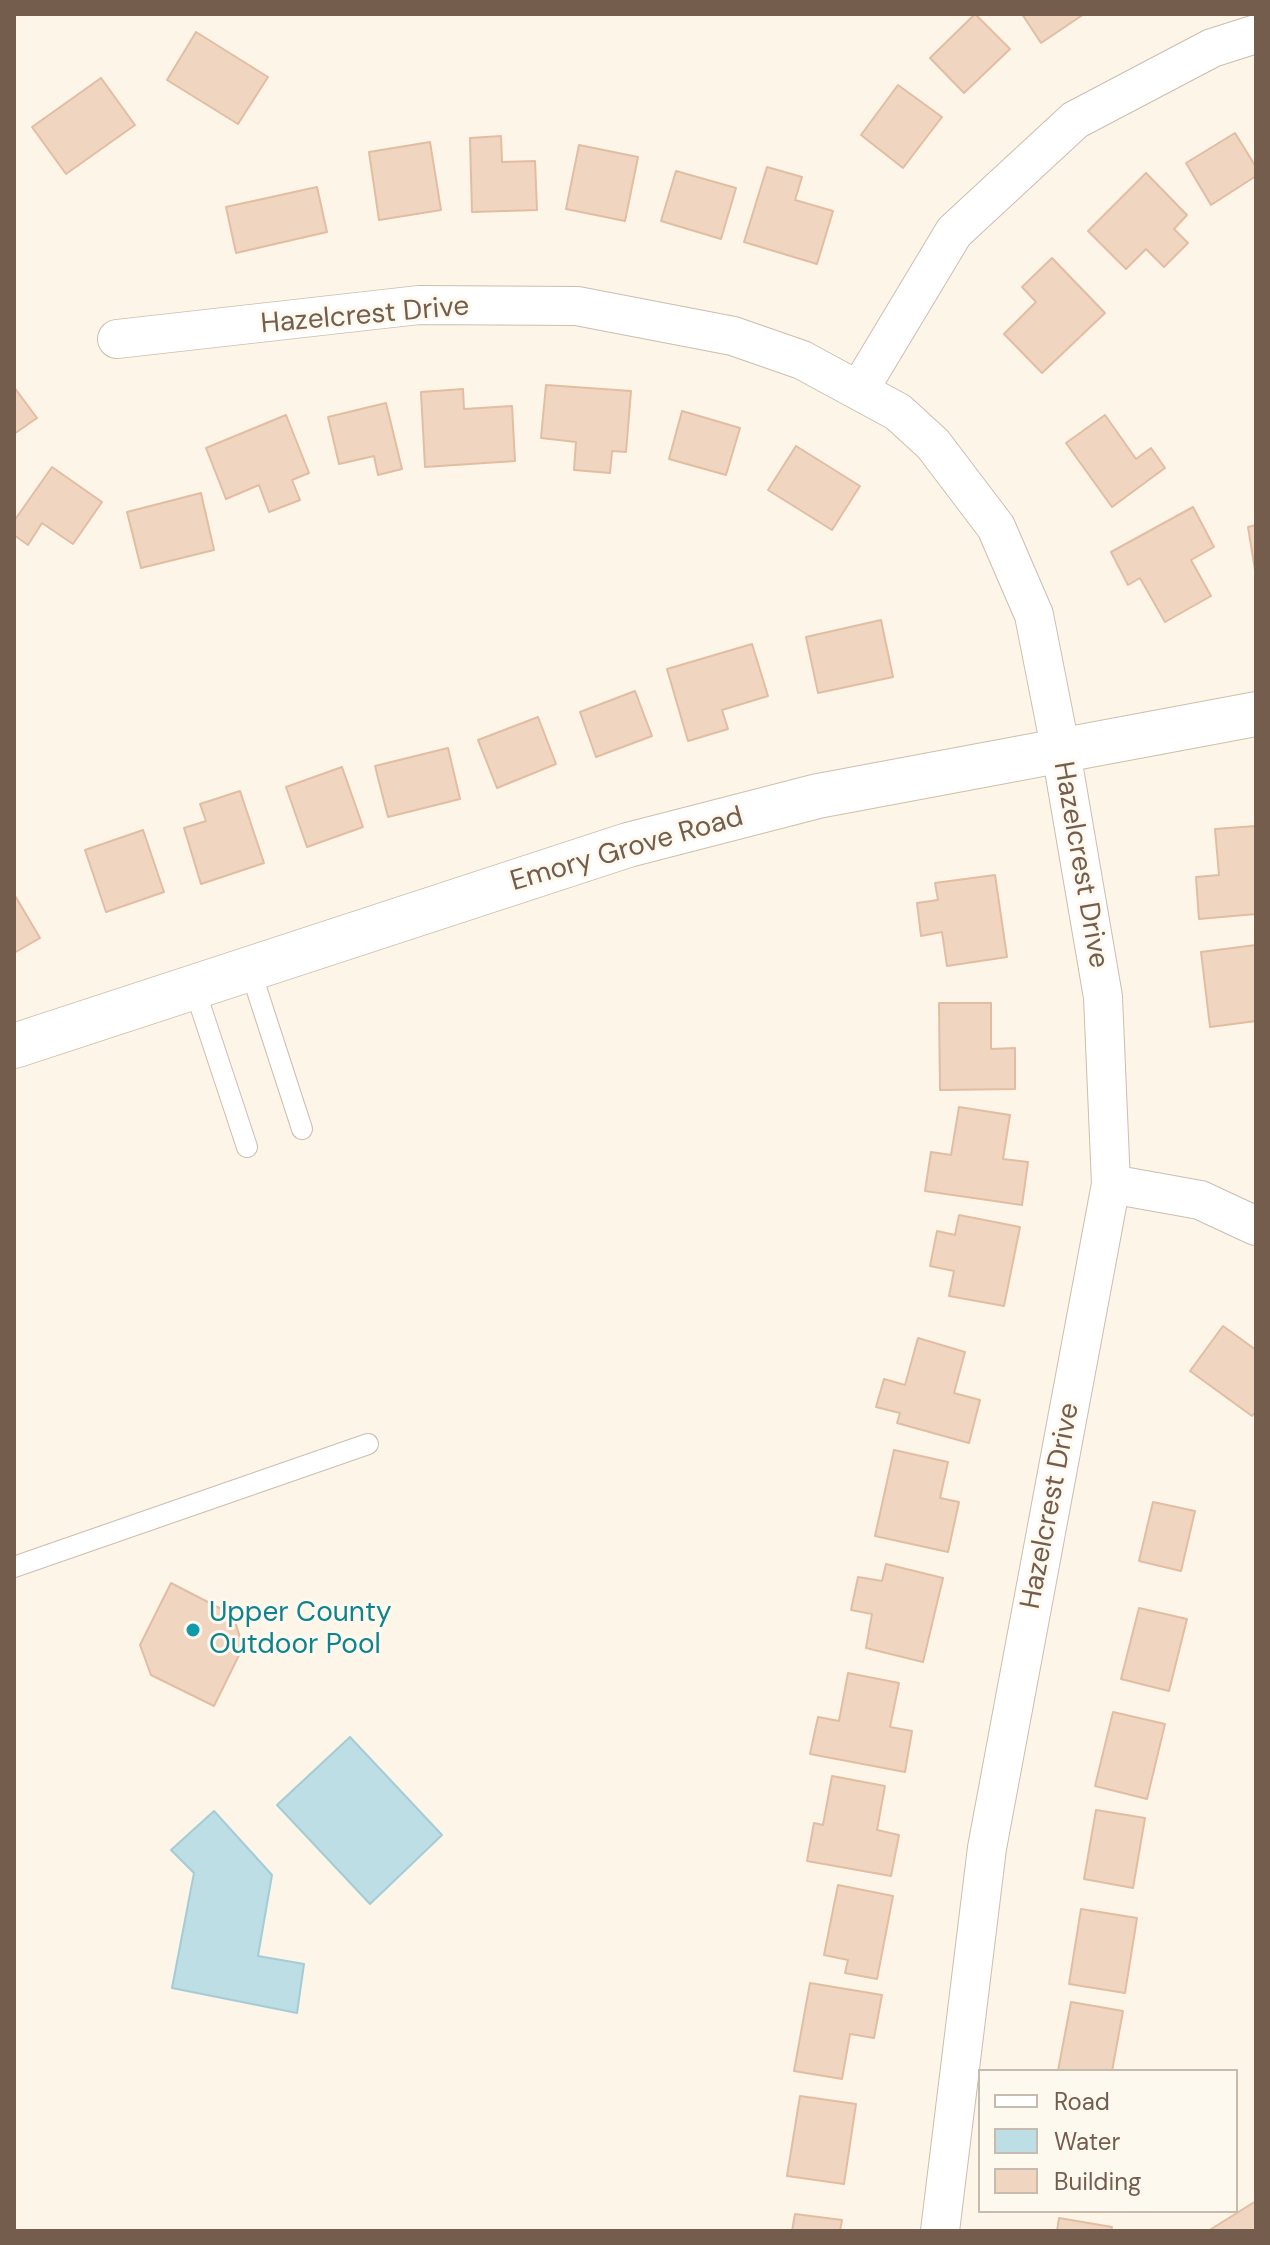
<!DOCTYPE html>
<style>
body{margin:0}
#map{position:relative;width:1270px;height:2245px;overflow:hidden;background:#fcf5e8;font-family:"DM Sans",sans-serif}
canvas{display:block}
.frame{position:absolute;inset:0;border:16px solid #755d4d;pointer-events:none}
.legend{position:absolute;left:978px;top:2069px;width:260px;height:144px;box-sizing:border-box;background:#fef9ef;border:2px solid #c7bbae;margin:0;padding:10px 14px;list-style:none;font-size:24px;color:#755d4d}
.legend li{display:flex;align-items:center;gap:16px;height:40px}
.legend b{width:40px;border:2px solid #c7bbae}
</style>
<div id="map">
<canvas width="1270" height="2245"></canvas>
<div class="frame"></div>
<ul class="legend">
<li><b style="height:10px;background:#fff"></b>Road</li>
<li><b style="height:22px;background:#bddee5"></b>Water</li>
<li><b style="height:22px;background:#f0d6c1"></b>Building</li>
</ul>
</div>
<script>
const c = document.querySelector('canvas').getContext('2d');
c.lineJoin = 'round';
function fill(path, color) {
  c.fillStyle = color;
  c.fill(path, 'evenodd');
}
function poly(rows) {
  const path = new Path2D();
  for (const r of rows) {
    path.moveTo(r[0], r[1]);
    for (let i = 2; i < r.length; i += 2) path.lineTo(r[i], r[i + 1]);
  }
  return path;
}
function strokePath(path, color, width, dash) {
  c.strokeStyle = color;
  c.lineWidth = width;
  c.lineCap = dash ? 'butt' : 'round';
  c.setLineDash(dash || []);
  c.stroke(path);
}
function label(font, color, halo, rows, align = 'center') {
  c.font = font + ' "DM Sans",sans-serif';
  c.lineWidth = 6;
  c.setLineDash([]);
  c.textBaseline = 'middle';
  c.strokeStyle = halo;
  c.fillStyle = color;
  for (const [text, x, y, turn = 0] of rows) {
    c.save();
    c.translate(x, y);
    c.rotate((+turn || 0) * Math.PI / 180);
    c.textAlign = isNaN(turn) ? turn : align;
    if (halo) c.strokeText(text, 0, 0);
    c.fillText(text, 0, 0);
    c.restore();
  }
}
const water = poly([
 [350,1737,442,1835,370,1904,277,1805,350,1737],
 [214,1811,272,1875,258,1956,304,1964,297,2013,172,1988,194,1873,171,1850,214,1811]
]);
const building = poly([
 [975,14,1010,49,964,93,930,58,975,14],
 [1022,14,1084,14,1041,43,1022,14],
 [196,32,268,77,238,124,167,80,196,32],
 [101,78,135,125,66,174,32,127,101,78],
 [898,85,942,117,903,168,861,135,898,85],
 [1235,133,1256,167,1256,176,1211,205,1186,163,1235,133],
 [501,136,502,162,535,161,537,210,472,212,470,138,501,136],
 [430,142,441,210,379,220,369,152,430,142],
 [579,145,638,157,625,221,566,209,579,145],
 [767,167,802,177,795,200,833,211,817,264,744,242,767,167],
 [676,171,736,188,721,239,661,221,676,171],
 [1146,173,1187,215,1174,229,1188,243,1164,267,1146,249,1126,269,1088,231,1146,173],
 [317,187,327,232,236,253,226,207,317,187],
 [1052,258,1105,313,1042,373,1004,334,1036,302,1022,287,1052,258],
 [546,385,631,391,626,452,612,451,610,473,574,470,576,442,541,438,546,385],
 [14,387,37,418,14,434,14,387],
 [463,389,464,409,512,406,515,461,425,467,421,392,463,389],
 [386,403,402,469,378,475,374,456,339,464,328,417,386,403],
 [682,411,740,428,726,475,669,459,682,411],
 [286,415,309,473,292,480,300,500,269,512,259,485,226,499,206,448,286,415],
 [1105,415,1136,459,1151,448,1165,468,1112,507,1066,443,1105,415],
 [796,446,860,486,832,530,768,490,796,446],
 [52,467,102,502,73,544,42,523,28,545,14,535,14,521,52,467],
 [201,493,214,550,141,568,127,512,201,493],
 [1193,507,1214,547,1191,560,1211,596,1165,622,1140,578,1128,585,1111,552,1193,507],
 [1256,525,1256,576,1248,527,1256,525],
 [881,620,893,677,818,693,806,637,881,620],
 [752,644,768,696,722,710,728,729,688,741,667,669,752,644],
 [635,691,652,736,596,757,580,712,635,691],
 [538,717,556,764,497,788,478,740,538,717],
 [448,748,460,799,388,817,375,766,448,748],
 [342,767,363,827,307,847,286,787,342,767],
 [240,791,264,863,201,884,184,828,206,821,200,804,240,791],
 [1256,826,1256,914,1199,919,1196,877,1219,875,1215,829,1256,826],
 [143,830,164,892,106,912,85,850,143,830],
 [995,875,1007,957,947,966,942,932,921,936,917,903,938,900,935,883,995,875],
 [14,894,40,938,14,953,14,894],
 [1256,945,1256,1021,1210,1027,1201,952,1256,945],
 [939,1003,991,1003,991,1049,1015,1048,1015,1089,940,1090,939,1003],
 [959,1107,1010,1115,1003,1159,1028,1162,1022,1205,925,1191,931,1152,951,1155,959,1107],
 [959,1215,1020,1227,1004,1306,949,1296,954,1271,930,1266,937,1231,955,1235,959,1215],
 [1223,1326,1256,1350,1256,1411,1252,1416,1190,1371,1223,1326],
 [918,1338,965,1352,954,1393,980,1400,969,1443,897,1423,900,1413,876,1407,884,1379,905,1385,918,1338],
 [894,1450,948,1462,940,1498,959,1502,948,1552,875,1536,894,1450],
 [1153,1502,1195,1511,1181,1571,1139,1561,1153,1502],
 [886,1564,943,1578,923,1662,866,1648,872,1614,851,1610,858,1577,882,1581,886,1564],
 [171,1583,233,1615,243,1647,214,1706,151,1675,140,1645,171,1583],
 [1139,1608,1187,1619,1169,1691,1121,1679,1139,1608],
 [848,1673,899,1683,890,1727,912,1731,905,1772,810,1754,818,1717,839,1721,848,1673],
 [1113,1712,1165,1724,1147,1799,1095,1786,1113,1712],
 [832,1776,885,1786,877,1830,899,1835,891,1876,807,1861,814,1823,823,1825,832,1776],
 [1096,1810,1145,1818,1133,1888,1084,1879,1096,1810],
 [838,1885,893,1896,877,1979,845,1973,848,1960,824,1955,838,1885],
 [1081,1909,1137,1918,1125,1993,1069,1984,1081,1909],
 [810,1983,882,1995,874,2038,850,2034,842,2079,794,2071,810,1983],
 [1071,2002,1123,2011,1112,2071,1058,2071,1071,2002],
 [800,2096,856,2104,844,2184,787,2176,800,2096],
 [1256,2201,1256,2231,1208,2231,1256,2201],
 [795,2214,842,2220,840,2231,792,2231,795,2214],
 [1059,2218,1112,2227,1111,2231,1057,2231,1059,2218]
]);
const lane = poly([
 [250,969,302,1129],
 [194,987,247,1147],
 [14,1567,368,1444]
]);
const street = poly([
 [117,339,419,305,577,306,733,336,802,360,898,412,933,444,996,527,1034,615,1061,752,1103,997,1111,1184,987,1848,940,2231],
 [859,390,954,232,1075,120,1212,48,1256,34],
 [1111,1184,1200,1200,1256,1226]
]);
const secondary = poly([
 [14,1046,628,845,818,796,1256,714]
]);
const markers = [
 [193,1630,8,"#0f9aa8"]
];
const streetNames = [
 ["Hazelcrest Drive",365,316,-5],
 ["Emory Grove Road",627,850,-16],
 ["Hazelcrest Drive",1080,865,80],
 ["Hazelcrest Drive",1051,1506,-79]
];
const cultureNames = [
 ["Upper County",209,1614],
 ["Outdoor Pool",209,1646]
];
fill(water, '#bddee5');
strokePath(water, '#a4ccd6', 2);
fill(building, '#f0d6c1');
strokePath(building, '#e2bda2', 2);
strokePath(lane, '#cdbdaf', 22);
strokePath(street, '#cdbdaf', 40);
strokePath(secondary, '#d0beac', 46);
strokePath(lane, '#fff', 20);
strokePath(street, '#fff', 38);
strokePath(secondary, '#fff', 44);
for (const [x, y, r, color] of markers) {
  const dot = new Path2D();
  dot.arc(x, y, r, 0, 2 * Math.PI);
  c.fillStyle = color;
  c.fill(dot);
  strokePath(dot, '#fef9ef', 3);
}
label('28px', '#755d4d', '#fef9ef', streetNames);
label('28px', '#0d838f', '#fef9ef', cultureNames, 'left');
</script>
